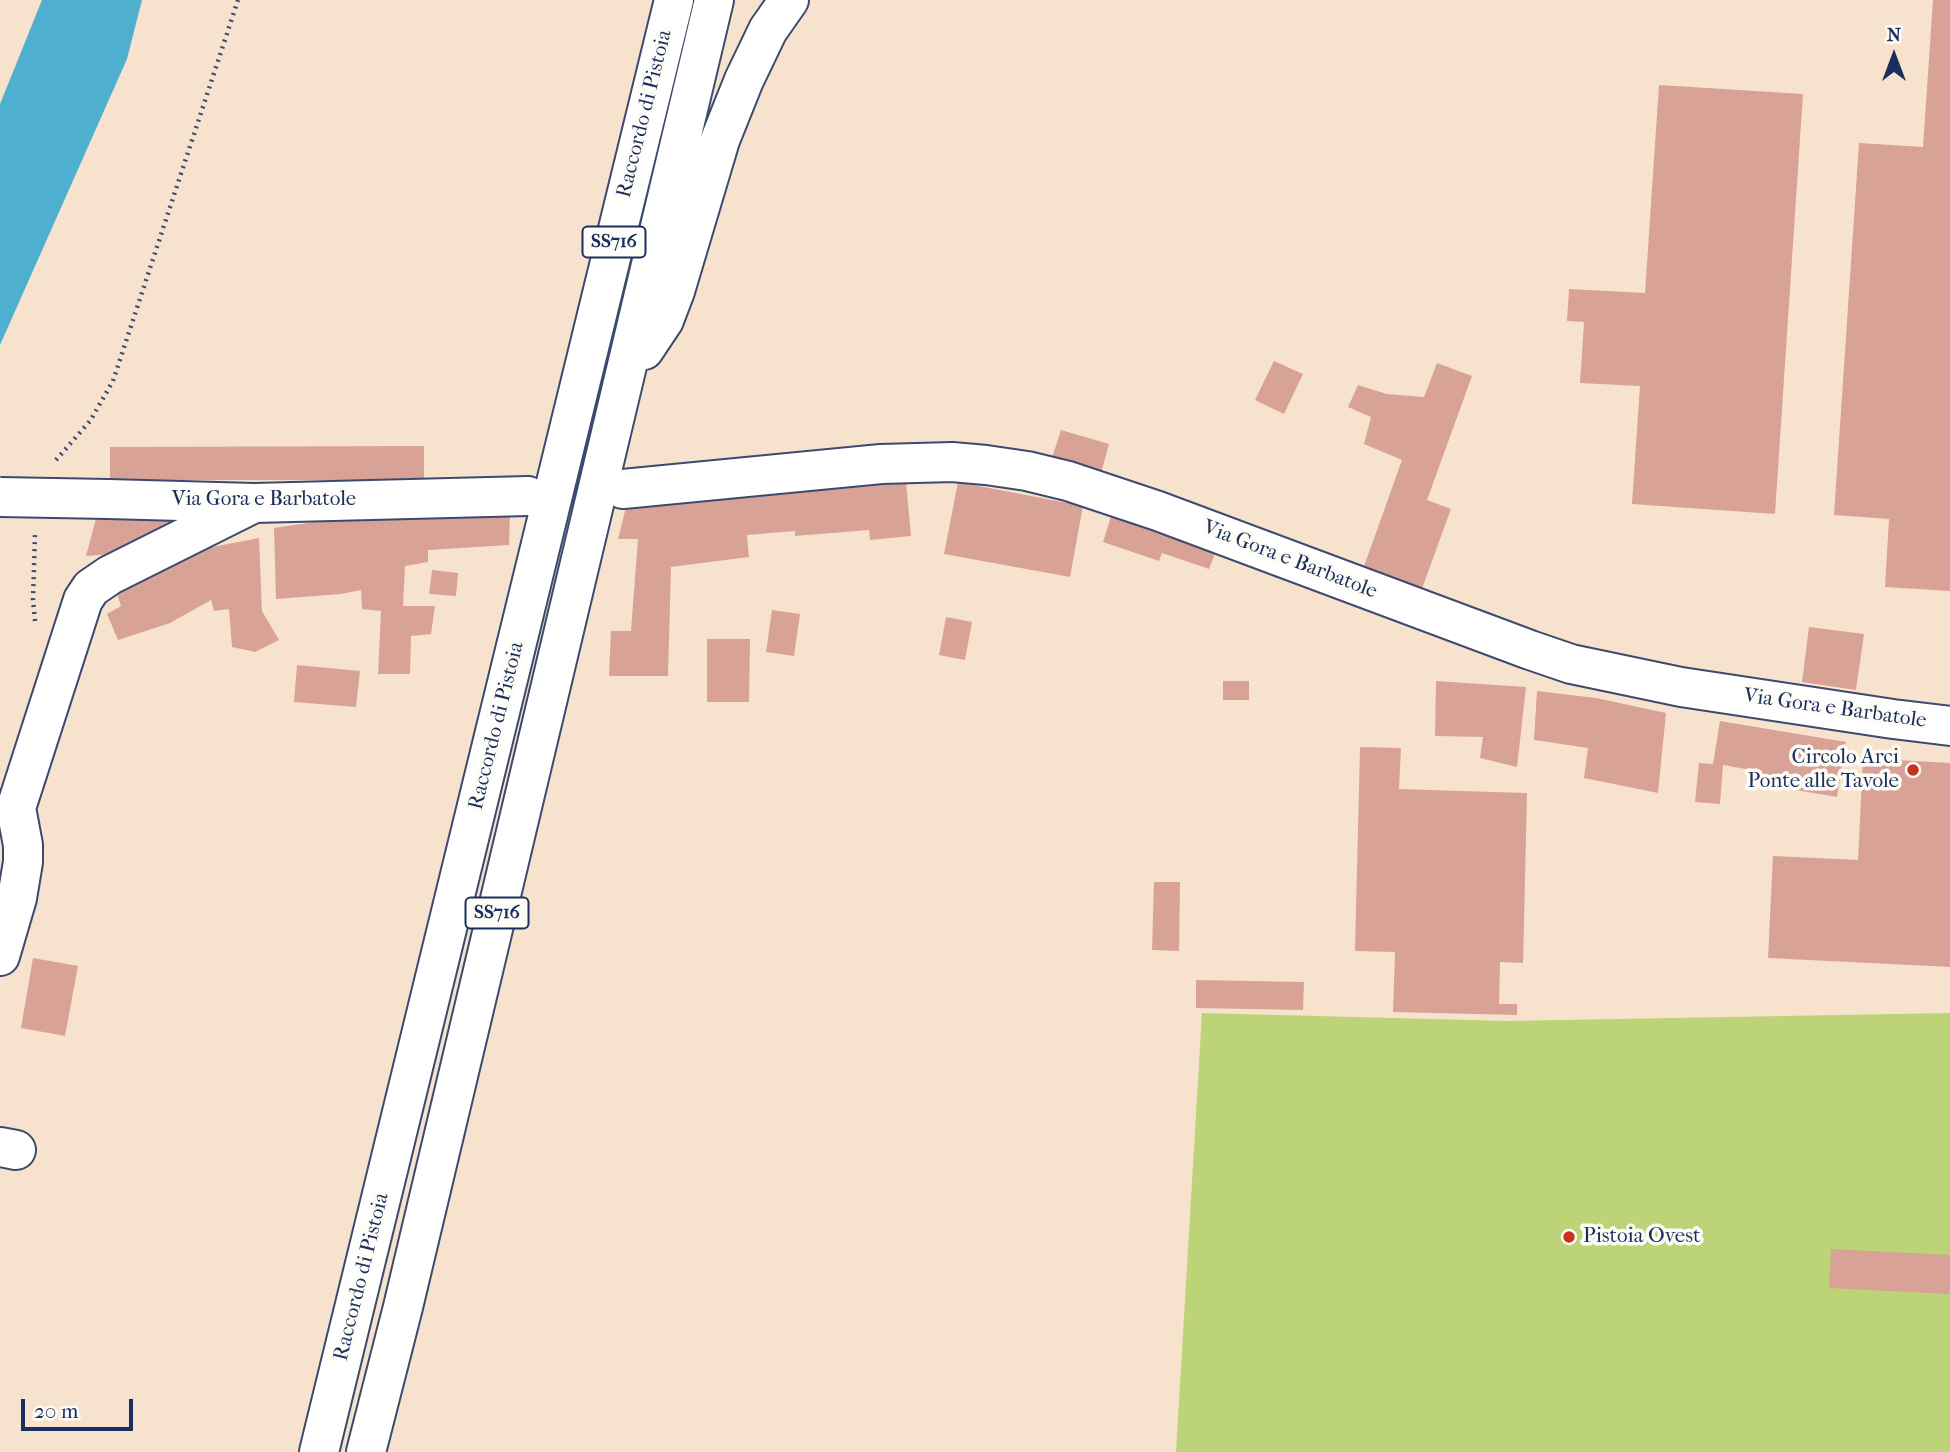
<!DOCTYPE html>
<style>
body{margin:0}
#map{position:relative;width:1950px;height:1452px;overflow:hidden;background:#f7e3cd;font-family:"IM FELL French Canon",serif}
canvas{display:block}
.north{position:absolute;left:1859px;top:21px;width:70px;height:70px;-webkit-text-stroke:5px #fdfcf7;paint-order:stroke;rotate:0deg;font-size:19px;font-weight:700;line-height:28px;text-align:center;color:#1b2f5e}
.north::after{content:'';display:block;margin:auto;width:24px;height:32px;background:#1b2f5e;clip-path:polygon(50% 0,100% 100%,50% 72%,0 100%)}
.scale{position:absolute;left:21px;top:1399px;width:112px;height:32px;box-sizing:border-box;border:4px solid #1b2f5e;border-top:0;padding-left:9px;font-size:21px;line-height:24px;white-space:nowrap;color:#1b2f5e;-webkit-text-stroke:5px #fdfcf7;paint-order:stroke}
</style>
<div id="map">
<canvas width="1950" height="1452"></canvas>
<div class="north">N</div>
<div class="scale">20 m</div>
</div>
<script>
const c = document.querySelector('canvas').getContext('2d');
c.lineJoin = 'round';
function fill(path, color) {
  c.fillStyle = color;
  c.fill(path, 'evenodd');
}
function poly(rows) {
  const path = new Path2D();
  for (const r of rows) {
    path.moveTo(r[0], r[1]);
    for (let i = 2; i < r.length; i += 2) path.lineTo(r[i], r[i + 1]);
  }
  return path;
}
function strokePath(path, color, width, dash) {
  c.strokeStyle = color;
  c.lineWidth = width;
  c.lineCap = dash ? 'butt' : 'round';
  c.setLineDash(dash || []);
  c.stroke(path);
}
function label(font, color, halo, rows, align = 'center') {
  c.font = font + ' "IM FELL French Canon",serif';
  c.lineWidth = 7;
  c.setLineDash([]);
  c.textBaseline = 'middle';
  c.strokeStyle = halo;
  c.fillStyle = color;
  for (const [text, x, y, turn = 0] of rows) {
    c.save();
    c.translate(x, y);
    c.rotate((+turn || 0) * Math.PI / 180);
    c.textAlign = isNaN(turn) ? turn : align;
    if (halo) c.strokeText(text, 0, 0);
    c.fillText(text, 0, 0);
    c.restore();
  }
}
const green = poly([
 [1202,1013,1507,1021,1950,1013,1950,1452,1176,1452]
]);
const water = poly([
 [42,0,142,0,127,59,0,345,0,104]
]);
const building = poly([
 [1933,0,1950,0,1950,591,1885,587,1889,519,1834,515,1859,143,1923,147],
 [1659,85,1803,94,1775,514,1632,504,1640,386,1580,383,1584,322,1567,321,1569,289,1645,293],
 [1274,361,1303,374,1284,414,1255,400],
 [1437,363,1472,376,1427,500,1451,509,1420,594,1362,572,1402,460,1364,444,1371,417,1348,407,1358,385,1387,394,1424,397],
 [1061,430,1109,444,1101,473,1052,458],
 [424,446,424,480,110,480,110,447],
 [906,482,911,536,870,540,869,530,795,536,795,531,747,535,749,557,671,567,668,676,609,676,611,631,631,631,638,539,618,539,626,507,790,489],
 [958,482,1083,506,1070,577,944,554],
 [1113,510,1217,548,1209,569,1162,553,1159,561,1103,542],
 [510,514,509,545,428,550,428,562,405,566,403,606,435,606,431,634,411,636,410,674,378,674,381,611,362,609,361,590,341,594,276,599,274,528,341,518],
 [97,515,169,520,167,535,137,552,86,556],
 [259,538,262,611,279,640,255,652,232,647,229,609,214,611,211,600,170,623,118,640,107,614,121,606,115,587,197,550],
 [432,570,458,573,456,596,429,594],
 [772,610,800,614,794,656,766,652],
 [946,617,972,622,965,660,939,655],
 [1809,627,1864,634,1856,690,1802,682],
 [707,639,750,639,749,702,707,702],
 [297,665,360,671,356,707,294,702],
 [1223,681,1249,681,1249,700,1223,700],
 [1436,681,1526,687,1517,767,1480,758,1483,737,1435,736],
 [1537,691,1596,698,1666,713,1658,793,1584,778,1588,748,1534,740],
 [1720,721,1846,742,1837,797,1760,784,1762,772,1723,765,1720,804,1695,802,1699,763,1713,764],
 [1360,747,1401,748,1399,789,1527,793,1523,963,1500,962,1499,1004,1517,1004,1517,1015,1393,1012,1395,952,1355,951],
 [1863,758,1950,763,1950,967,1768,958,1773,856,1858,860],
 [1154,882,1180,882,1179,951,1152,950],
 [33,958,78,966,65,1036,21,1028],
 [1196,980,1304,982,1303,1010,1196,1008],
 [1831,1249,1950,1255,1950,1294,1829,1288]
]);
const path = poly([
 [56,460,90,421,113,381,238,0],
 [35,621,33,600,35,535]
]);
const minor = poly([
 [623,489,881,464,952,462,986,465,1027,471,1068,481,1158,511,1530,650,1571,664,1681,687,1893,719,1950,726],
 [108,499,254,503,528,496],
 [0,956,17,898,23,862,23,845,16,808,83,600,91,588,110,575,254,503],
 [0,1147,16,1150]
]);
const highway = poly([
 [644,350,664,320,675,291,720,140,744,80,768,30,789,0],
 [319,1452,674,0],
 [366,1452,403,1307,714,0]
]);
const minorBridge = poly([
 [0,497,108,499]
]);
const markers = [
 [1913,770,7,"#c8321e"],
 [1569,1237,7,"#c8321e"]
];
const shields = [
 [614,242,63],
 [497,913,63]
];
const shieldNames = [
 ["SS716",614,242],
 ["SS716",497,913]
];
const streetNames = [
 ["Raccordo di Pistoia",645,114,-76],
 ["Via Gora e Barbatole",264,500],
 ["Via Gora e Barbatole",1290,560,21],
 ["Via Gora e Barbatole",1835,709,8],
 ["Raccordo di Pistoia",497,726,-76],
 ["Raccordo di Pistoia",362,1277,-76]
];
const poiNames = [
 ["Circolo Arci",1899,758],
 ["Ponte alle Tavole",1899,782],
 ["Pistoia Ovest",1583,1237,"left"]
];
fill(green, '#bcd378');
fill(water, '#4fafce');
fill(building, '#d9a297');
strokePath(minor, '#3c4a6f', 42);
strokePath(highway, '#3c4a6f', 42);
strokePath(path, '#3c4a6f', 4.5, [2, 5]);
strokePath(minor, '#fff', 38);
strokePath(highway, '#fff', 38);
strokePath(minorBridge, '#3c4a6f', 42, []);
strokePath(minorBridge, '#fff', 38);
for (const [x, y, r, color] of markers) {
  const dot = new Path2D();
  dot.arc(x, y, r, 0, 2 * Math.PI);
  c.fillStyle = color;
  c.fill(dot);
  strokePath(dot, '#fdfcf7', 2.5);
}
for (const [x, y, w] of shields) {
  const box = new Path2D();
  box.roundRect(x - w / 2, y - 15.5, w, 31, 5);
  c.fillStyle = '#fdfcf7';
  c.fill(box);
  strokePath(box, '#1b2f5e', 2);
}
label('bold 19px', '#1b2f5e', null, shieldNames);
label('21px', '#1b2f5e', '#fdfcf7', streetNames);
label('21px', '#1b2f5e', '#fdfcf7', poiNames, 'right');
</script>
